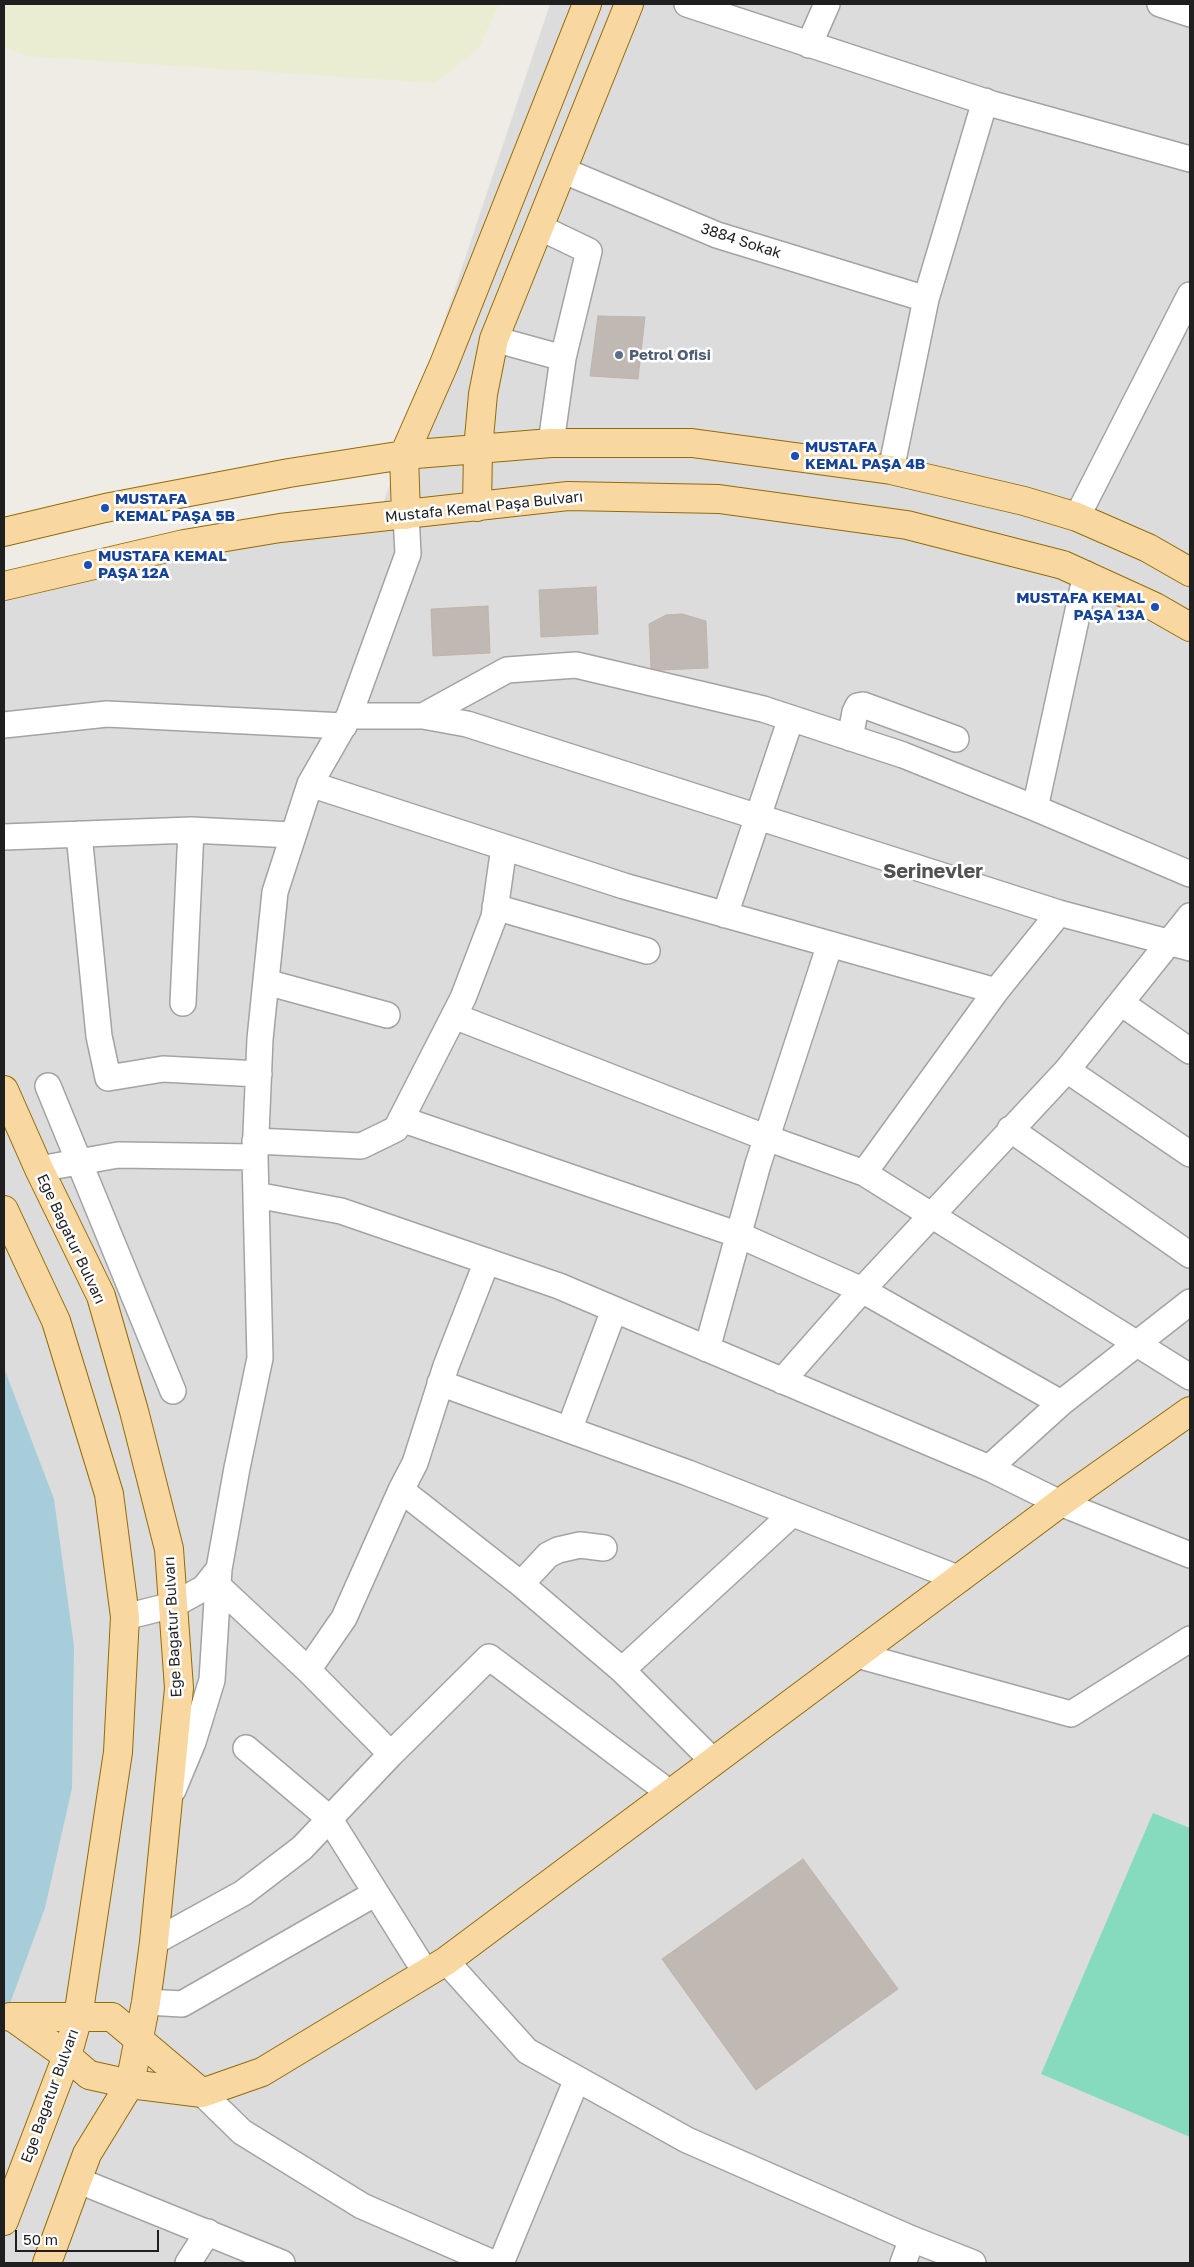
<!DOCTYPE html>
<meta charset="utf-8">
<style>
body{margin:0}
#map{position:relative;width:1194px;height:2267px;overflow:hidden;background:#efece5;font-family:"Golos Text",sans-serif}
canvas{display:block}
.frame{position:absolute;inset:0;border:5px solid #1f1f1f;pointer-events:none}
.scale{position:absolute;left:15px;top:2230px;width:144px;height:22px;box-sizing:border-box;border:2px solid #1f1f1f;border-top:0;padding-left:6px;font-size:15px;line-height:18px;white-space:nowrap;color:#1f1f1f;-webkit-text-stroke:4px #fff;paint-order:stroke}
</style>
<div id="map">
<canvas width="1194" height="2267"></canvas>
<div class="frame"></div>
<div class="scale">50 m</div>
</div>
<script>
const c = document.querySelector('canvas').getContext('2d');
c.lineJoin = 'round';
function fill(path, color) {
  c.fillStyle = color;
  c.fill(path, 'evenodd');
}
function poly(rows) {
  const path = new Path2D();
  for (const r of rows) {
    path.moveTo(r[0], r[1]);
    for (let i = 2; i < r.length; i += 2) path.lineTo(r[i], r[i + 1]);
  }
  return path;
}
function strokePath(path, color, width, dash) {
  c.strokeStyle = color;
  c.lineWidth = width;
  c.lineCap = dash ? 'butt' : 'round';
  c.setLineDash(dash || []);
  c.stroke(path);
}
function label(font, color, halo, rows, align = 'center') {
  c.font = font + ' "Golos Text",sans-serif';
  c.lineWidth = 5;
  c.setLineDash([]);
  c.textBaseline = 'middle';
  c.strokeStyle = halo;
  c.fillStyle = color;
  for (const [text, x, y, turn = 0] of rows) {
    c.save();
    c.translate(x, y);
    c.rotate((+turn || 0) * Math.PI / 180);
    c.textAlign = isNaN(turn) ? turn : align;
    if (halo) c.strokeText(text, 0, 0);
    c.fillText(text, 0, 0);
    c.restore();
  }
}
const residential = poly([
 [550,4,1190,4,1190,2263,4,2263,4,596,381,510]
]);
const farmland = poly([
 [4,4,499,4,479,48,435,83,27,56,4,46]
]);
const pitch = poly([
 [1153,1813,1190,1828,1190,2137,1041,2074]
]);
const water = poly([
 [4,1368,54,1499,74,1646,72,1788,45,1908,4,2020]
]);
const building = poly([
 [598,316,645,317,638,379,590,376,598,316],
 [596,587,598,634,541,637,539,590,596,587],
 [488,606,490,653,433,656,431,609,488,606],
 [682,614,706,621,708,668,661,670,651,668,649,624,666,615,682,614],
 [803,1859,898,1989,756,2090,662,1959,803,1859]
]);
const minor = poly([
 [687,4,992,104,1190,159],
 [1160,4,1190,14],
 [809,45,827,4],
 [562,170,717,235,926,299],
 [539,227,589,251,563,358,551,443],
 [494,339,563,358],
 [891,470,926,299,985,101],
 [1077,517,1190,295],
 [349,716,423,716,467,724,1059,913,1190,948],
 [423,716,507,670,576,665,763,709,903,755,1035,808,1190,874],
 [4,725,107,714,344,726],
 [850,738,855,712,858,706,863,705,956,739],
 [310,784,624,886,996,991],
 [1035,808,1086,574],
 [79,834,99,1036,108,1078,163,1069,259,1074],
 [4,837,191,830,293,835],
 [495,907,647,951],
 [725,915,791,718],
 [266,982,387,1015],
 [183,1003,191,830],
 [1121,1003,1190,1051],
 [454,1016,767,1138,864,1173,1190,1377],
 [1067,1070,1190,1154],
 [48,1086,173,1391],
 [401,1119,739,1235,862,1290,1061,1403],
 [1010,1129,1190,1255],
 [255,1141,361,1146,396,1129,463,998,494,917,504,847],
 [39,1169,118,1155,255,1157],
 [864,1173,996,991,1059,913],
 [256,1195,341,1211,559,1286,989,1468,1060,1503,1190,1555],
 [707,1349,758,1164,830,944],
 [782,1381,862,1290,1067,1070,1190,916],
 [440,1383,688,1473,960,1579],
 [569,1430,614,1310],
 [989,1468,1061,1403,1190,1302],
 [401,1490,521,1584,622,1670,714,1762],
 [521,1584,548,1555,558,1550,580,1545,604,1548],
 [218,1586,308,1670,391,1754],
 [125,1617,173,1605,204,1588,219,1569],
 [857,1655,1071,1714,1190,1639],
 [308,1670,344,1618,401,1490,415,1463,446,1366,487,1261],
 [622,1670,792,1514],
 [246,1748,329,1818,426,1973],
 [173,1790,193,1742,212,1680,219,1569,237,1468,260,1358,255,1157,260,1039,275,892,310,784,349,716,408,554,406,515],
 [154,1942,243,1893,302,1848,391,1754,489,1657,671,1794],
 [446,1961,527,2051,687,2140,912,2239,973,2263],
 [146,2002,182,2004,376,1893],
 [202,2093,242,2132,362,2206,493,2263],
 [77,2180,282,2263],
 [188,2263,208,2232],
 [501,2263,577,2079],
 [903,2263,912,2239]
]);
const major = poly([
 [477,507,478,449,483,394,494,339,629,4],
 [406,515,404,455,444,364,587,4],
 [4,532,105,508,289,473,404,455,551,443,692,443,891,470,1024,501,1077,517,1148,548,1190,572],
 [4,586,184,544,280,528,568,496,719,499,907,525,1063,565,1155,607,1190,627],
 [4,1090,39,1169,101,1296,134,1411,169,1549,179,1688,154,1942,146,2002,130,2084,87,2154,47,2263],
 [4,1210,56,1321,109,1494,125,1617,118,1752,78,2017,67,2056,4,2221],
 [10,2017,112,2017,202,2093],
 [14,2018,67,2056,89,2075,130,2084,202,2093,262,2072,446,1961,1060,1503,1190,1411]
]);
const markers = [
 [619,355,5,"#5c6f8a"],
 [795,456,5,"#1a4fb4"],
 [105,508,5,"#1a4fb4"],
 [88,565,5,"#1a4fb4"],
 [1155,607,5,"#1a4fb4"]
];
const streetNames = [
 ["3884 Sokak",741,241,18],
 ["Mustafa Kemal Paşa Bulvarı",484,507,-6],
 ["Ege Bağatur Bulvarı",71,1239,65],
 ["Ege Bağatur Bulvarı",173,1627,-93],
 ["Ege Bağatur Bulvarı",50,2096,-70]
];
const serviceNames = [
 ["Petrol Ofisi",629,355]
];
const transitNames = [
 ["MUSTAFA",805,447],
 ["KEMAL PAŞA 4B",805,464],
 ["MUSTAFA",115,499],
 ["KEMAL PAŞA 5B",115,516],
 ["MUSTAFA KEMAL",98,556],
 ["PAŞA 12A",98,573],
 ["MUSTAFA KEMAL",1145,598,"right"],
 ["PAŞA 13A",1145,615,"right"]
];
const districtNames = [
 ["Serinevler",933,872]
];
fill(residential, '#dddcdc');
fill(farmland, '#eaedd1');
fill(pitch, '#86dbbf');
fill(water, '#a7cddb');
fill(building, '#c0b8b2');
strokePath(building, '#c0b4a8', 1);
strokePath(minor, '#a3a3a3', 28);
strokePath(major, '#946c05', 30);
strokePath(minor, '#fff', 25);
strokePath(major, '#f9d7a1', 28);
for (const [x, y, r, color] of markers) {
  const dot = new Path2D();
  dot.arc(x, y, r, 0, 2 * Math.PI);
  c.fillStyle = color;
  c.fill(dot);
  strokePath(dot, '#fff', 2);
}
label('15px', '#1f1f1f', '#fff', streetNames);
label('bold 15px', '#4e5e75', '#fff', serviceNames, 'left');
label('bold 15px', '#164399', '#fff', transitNames, 'left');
label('bold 20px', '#525252', '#fff', districtNames);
</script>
